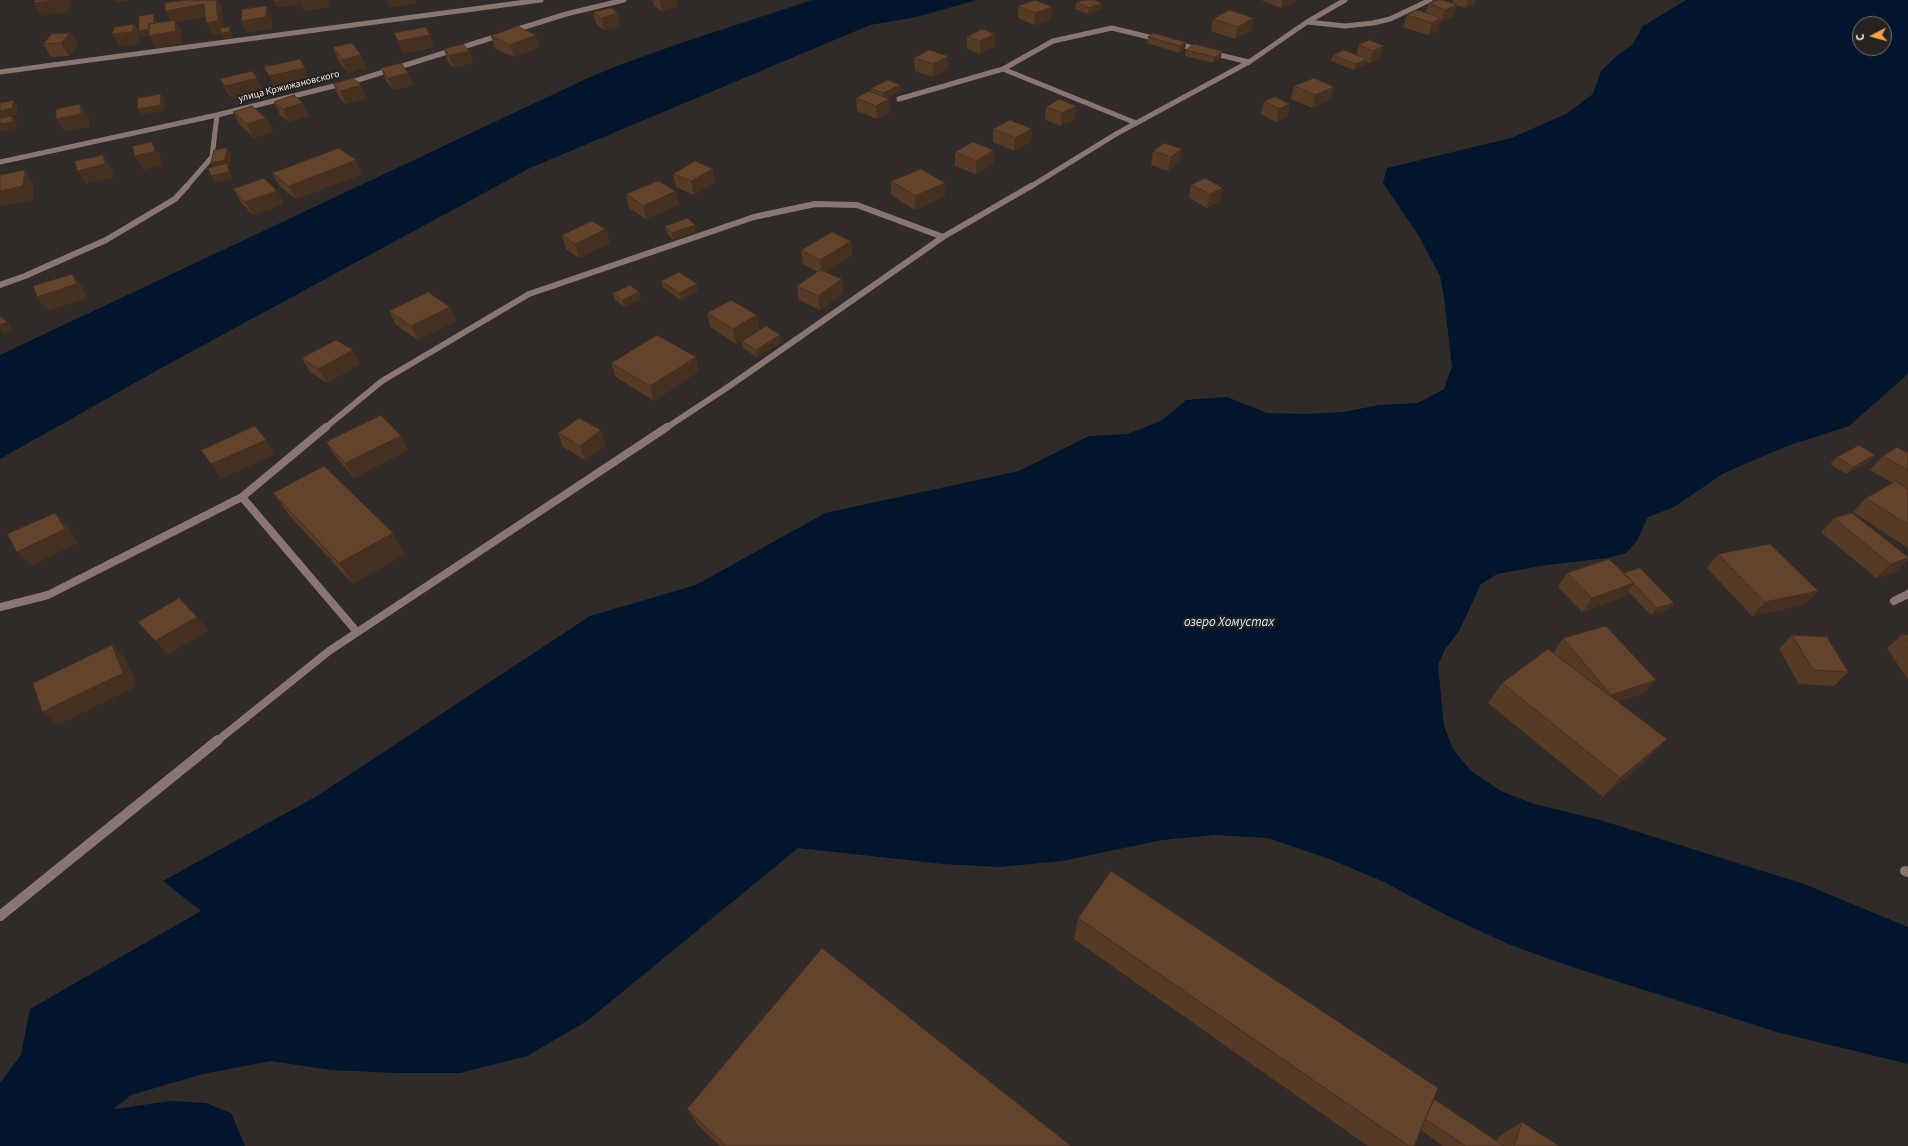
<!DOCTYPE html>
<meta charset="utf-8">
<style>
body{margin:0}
#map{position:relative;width:1908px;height:1146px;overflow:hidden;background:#302b28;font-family:"Source Sans 3",sans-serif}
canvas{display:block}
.north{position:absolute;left:1852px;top:16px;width:40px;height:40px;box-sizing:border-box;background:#26221f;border:1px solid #74716e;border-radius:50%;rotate:264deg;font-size:11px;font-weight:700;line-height:16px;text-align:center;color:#eae7e5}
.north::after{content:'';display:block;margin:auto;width:14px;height:18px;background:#f4a444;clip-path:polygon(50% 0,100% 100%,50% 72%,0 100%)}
</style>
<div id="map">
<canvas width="1908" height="1146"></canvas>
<div class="north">С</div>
</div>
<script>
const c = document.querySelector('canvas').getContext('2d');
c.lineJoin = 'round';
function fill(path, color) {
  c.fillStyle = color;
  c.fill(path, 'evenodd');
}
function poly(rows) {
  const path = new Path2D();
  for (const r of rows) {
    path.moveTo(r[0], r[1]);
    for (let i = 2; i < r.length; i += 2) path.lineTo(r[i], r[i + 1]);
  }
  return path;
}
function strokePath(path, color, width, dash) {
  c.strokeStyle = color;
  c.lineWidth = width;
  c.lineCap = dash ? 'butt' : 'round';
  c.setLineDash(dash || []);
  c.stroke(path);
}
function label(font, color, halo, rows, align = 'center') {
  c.font = font + ' "Source Sans 3",sans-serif';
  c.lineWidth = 4;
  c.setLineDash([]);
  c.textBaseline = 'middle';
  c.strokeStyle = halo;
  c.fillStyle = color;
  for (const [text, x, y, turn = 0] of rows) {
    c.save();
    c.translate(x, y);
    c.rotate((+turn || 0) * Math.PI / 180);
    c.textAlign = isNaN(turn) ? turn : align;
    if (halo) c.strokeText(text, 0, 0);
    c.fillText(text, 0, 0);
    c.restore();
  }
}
const water = poly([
 [812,0,977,0,916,17,870,25,530,168,163,367,0,459,0,355,588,78,617,66,678,44],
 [1686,0,1908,0,1908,374,1849,426,1787,446,1724,473,1674,507,1648,517,1642,529,1637,541,1626,553,1607,558,1540,566,1497,574,1481,584,1459,631,1445,649,1438,665,1444,726,1453,749,1471,771,1501,791,1534,804,1600,820,1804,884,1908,927,1908,1064,1777,1032,1572,967,1508,944,1446,915,1384,882,1327,858,1268,838,1215,835,1162,840,1062,861,999,867,943,864,798,848,587,1021,527,1056,460,1073,397,1073,331,1070,271,1061,203,1074,131,1095,68,1146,0,1146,0,1083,21,1055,30,1009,201,911,163,881,317,796,590,616,696,585,825,513,1019,471,1089,436,1127,434,1161,421,1186,400,1227,397,1267,413,1306,414,1344,412,1379,405,1418,403,1444,389,1452,367,1444,297,1440,276,1419,236,1383,183,1387,168,1511,138,1566,114,1593,94,1601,71,1620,53,1632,45,1643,26],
 [1860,24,1884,24,1884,48,1860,48]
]);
const river = poly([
 [170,1101,206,1103,231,1113,245,1146,66,1146,76,1121,101,1111,170,1101]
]);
const service = poly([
 [1174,43,1200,50],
 [1211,53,1249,62],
 [1003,69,1136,123],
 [899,99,1003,69,1053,41,1112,28,1157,39]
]);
const minorFar3 = poly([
 [1307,22,1345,26,1373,23,1390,19,1430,0],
 [512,31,566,14,624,0],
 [0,72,541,0],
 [0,162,217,115,358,80,501,35],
 [186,187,212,157,217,115],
 [1030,187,1116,134,1249,62,1307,22,1345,0]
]);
const minorFar2 = poly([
 [0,285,25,276,106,240,175,199,187,186],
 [325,428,382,381,529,294,754,217,815,204,857,205,943,237],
 [666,428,728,387,943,237,1031,186]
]);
const minorFar1 = poly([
 [242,497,357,632],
 [1894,601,1908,594],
 [0,607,48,595,242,497,326,427],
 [217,741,329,651,667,427]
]);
const minor = poly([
 [1905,871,1908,872],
 [0,916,218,740]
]);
const wall = poly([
 [653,0,676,0,677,7,662,11,654,6],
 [1261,0,1296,0,1296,2,1281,8],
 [1453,0,1476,0,1474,5,1465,8,1457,5,1453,17,1441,22,1440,21,1437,31,1428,35,1403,27,1407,15,1425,13,1429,3,1452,3],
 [1076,2,1102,3,1101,9,1088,14,1075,9],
 [1018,6,1052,7,1051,20,1034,25,1018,18],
 [593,12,621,26,604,30,596,24],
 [1213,19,1252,30,1235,39,1211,31],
 [70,33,78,45,69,56,51,57,43,44],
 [995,34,995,46,980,54,967,49,967,37],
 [491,36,540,47,514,57,495,49],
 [1148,37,1186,42,1185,49,1179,53,1147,43],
 [1369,40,1380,58,1370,63,1366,62,1365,65,1354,70,1331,61,1333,55,1356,55,1359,45],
 [333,47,367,68,348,73,338,60],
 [444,49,469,51,473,63,454,68,448,62],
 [1186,50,1221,57,1213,63,1185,56],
 [948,56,948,69,933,77,915,71,914,58],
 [381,68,413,85,394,90,386,81],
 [220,79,263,91,232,99,227,92],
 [333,84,361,85,366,98,346,104,339,97],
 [900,85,900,91,886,98,889,99,890,112,877,119,857,111,856,98,871,92,871,88],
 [1294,86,1331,100,1312,108,1291,99],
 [1264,101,1290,104,1287,117,1276,122,1261,114],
 [274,102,303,103,309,116,289,122,280,115],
 [1076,106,1075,119,1061,126,1045,120,1046,107],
 [233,112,266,118,273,131,254,138,240,125],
 [993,129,1032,129,1031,142,1014,151,993,142],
 [1182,149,1179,162,1168,171,1151,165,1153,151],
 [955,152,994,164,976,174,955,166],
 [713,169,715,182,694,195,676,187,673,174],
 [272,173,362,174,296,199,279,186],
 [1205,178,1220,201,1207,208,1189,198,1191,185],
 [891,181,945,196,915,210,891,195],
 [233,189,277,191,284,204,253,215,241,203],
 [626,194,679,205,646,219,629,208],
 [665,226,696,232,673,240,667,233],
 [562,235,610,243,579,258,566,249],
 [851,241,852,255,825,272,842,279,843,293,820,310,799,300,797,286,818,272,803,264,801,250],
 [661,281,698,291,681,300,663,288],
 [639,292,641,299,624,307,615,300,613,293],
 [450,307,456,321,418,340,396,325,389,311],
 [707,313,760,329,736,344,710,327],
 [742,341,781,342,757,357,743,348],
 [302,358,360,364,327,383,310,372],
 [611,363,699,371,654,401,616,377],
 [558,433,606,445,585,460,563,447],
 [326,442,408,450,354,478,335,456],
 [1908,453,1908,548,1853,512,1866,498,1893,483,1870,470,1883,456],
 [1875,455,1869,462,1846,474,1830,464,1837,457],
 [273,493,405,554,353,584,288,514],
 [1834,518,1908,557,1908,559,1895,572,1876,578,1821,532],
 [1718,554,1804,605,1752,616,1707,568],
 [1567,573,1623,573,1674,603,1668,610,1651,615,1628,591,1624,597,1582,612,1558,587],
 [1902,634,1908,635,1908,680,1887,648],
 [1792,635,1848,672,1834,686,1799,684,1779,649],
 [1563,638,1656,680,1644,693,1618,702,1649,758,1603,797,1488,703,1502,683,1555,654,1554,652],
 [1078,918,1434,1099,1497,1141,1498,1137,1522,1122,1559,1146,1443,1146,1421,1130,1414,1146,1368,1146,1074,939],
 [687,1109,1071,1146,720,1146,698,1125]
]);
const shadedWall = poly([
 [61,0,69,0,72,5,68,12,41,16,33,3],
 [114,0,131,0,116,3],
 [216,0,218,0,222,7,224,33,229,27,232,33,233,38,224,39,221,34,212,35,206,23],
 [287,0,298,0,299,5,277,8,274,2],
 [299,0,330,0,330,7,304,11],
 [387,0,416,0,417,3,390,8],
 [660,0,676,0,677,7,662,11],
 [1283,0,1296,0,1296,2,1281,8],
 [1468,0,1476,0,1474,5,1465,8],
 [1102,3,1101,9,1088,14,1089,8],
 [204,4,210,16,176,22,182,32,182,43,156,48,149,36,143,37,139,31,154,14,157,20,157,34,171,23,165,11],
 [1457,5,1453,17,1441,22,1445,10],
 [267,6,272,18,272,29,247,33,241,21],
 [1052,7,1051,20,1034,25,1035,13],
 [618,13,621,26,604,30,601,18],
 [1254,18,1252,30,1235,39,1238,27],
 [1441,18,1437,31,1428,35,1432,23],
 [134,24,141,36,139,44,119,47,112,34],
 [70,33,78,45,69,56,61,43],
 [995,34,995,46,980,54,980,41],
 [430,35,434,48,403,54,398,41],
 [536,35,540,47,514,57,510,45],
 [1186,42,1185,49,1179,53,1180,46],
 [1384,46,1380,58,1370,63,1373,51],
 [469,51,473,63,454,68,449,55],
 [1222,51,1221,57,1213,63,1215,57],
 [361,55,367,68,348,73,342,60],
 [948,56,948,69,933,77,933,64],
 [1367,59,1365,65,1354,70,1356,64],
 [305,68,310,81,275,89,269,76],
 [408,73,413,85,394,90,388,78],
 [257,78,263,91,232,99,225,86],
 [361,85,366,98,346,104,340,91],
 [900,85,900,91,883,100,883,93],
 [1334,87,1331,100,1312,108,1315,95],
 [161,94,165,100,164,111,141,115,137,109],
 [889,99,890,112,877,119,876,106],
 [14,100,18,107,17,115,13,116,17,122,16,128,2,131,0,129,0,111],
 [303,103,309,116,289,122,283,109],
 [80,104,89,117,89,127,65,132,56,119],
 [1290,104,1287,117,1276,122,1279,109],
 [1076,106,1075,119,1061,126,1062,113],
 [266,118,273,131,254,138,247,124],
 [1032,129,1031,142,1014,151,1015,138],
 [152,142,160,155,163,165,143,170,135,156],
 [227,148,231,155,229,167,233,179,215,183,211,176,215,169,211,163],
 [1182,149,1179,162,1168,171,1171,157],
 [994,150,994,164,976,174,976,161],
 [103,155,112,168,114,177,86,184,77,171],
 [356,160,362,174,296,199,289,186],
 [713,169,715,182,694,195,691,181],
 [25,170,34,184,33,200,2,206,0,203,0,191],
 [945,183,945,196,915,210,915,196],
 [1223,188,1220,201,1207,208,1210,194],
 [277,191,284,204,253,215,245,202],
 [676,191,679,205,646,219,643,206],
 [695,225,696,232,673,240,672,233],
 [606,229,610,243,579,258,575,244],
 [851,241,852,255,822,274,820,260],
 [72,274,83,288,87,298,48,311,37,297],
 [842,279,843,293,820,310,818,296],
 [697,284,698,291,681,300,679,293],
 [639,292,641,299,624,307,622,300],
 [450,307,456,321,418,340,411,326],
 [757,315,760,329,736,344,733,329],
 [7,322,13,329,4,333,0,328,0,325],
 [780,335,781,342,757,357,756,350],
 [353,350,360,364,327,383,318,369],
 [696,357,699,371,654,401,650,386],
 [601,430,606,445,585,460,580,446],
 [401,436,408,450,354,478,345,463],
 [266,440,275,454,221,479,211,464],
 [1875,455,1869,462,1846,474,1853,467],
 [55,513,69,527,78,543,31,566,17,552],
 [393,533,405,554,353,584,339,563],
 [1908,558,1895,572,1876,578,1890,564],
 [1634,583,1624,597,1582,612,1592,598],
 [1818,591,1804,605,1752,616,1765,602],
 [1674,603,1668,610,1651,615,1657,608],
 [197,617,209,630,168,655,155,641],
 [112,645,126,659,137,686,58,725,42,712],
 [1656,680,1644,693,1600,708,1611,695],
 [1667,739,1649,758,1603,797,1620,778]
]);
const building = poly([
 [35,0,61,0,33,3,35,0],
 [185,0,216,0,218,21,206,23,204,4,165,11,165,3,185,0],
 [274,0,287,0,274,2,274,0],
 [1035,0,1052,7,1035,13,1018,6,1035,0],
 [1083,0,1094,0,1102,3,1089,8,1076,2,1083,0],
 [1437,0,1443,0,1457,5,1445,10,1429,3,1437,0],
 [267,6,266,17,241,21,242,9,267,6],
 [611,8,618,13,601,18,593,12,611,8],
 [1229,10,1254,18,1238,27,1213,19,1229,10],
 [1417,10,1441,18,1432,23,1407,15,1417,10],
 [154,14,154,23,149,24,149,29,139,31,139,16,154,14],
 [175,20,176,31,149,36,149,24,175,20],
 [134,24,132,32,112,34,115,27,134,24],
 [517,26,536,35,510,45,491,36,517,26],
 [229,27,230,32,221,33,220,28,229,27],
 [426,27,430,35,398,41,394,33,426,27],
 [982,29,995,34,980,41,967,37,982,29],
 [70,33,61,43,43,44,52,34,70,33],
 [1153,33,1186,42,1180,46,1148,37,1153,33],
 [1369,40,1384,46,1373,51,1359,45,1369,40],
 [352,43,361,55,342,60,333,47,352,43],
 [463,44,469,51,449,55,444,49,463,44],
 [1194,44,1222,51,1215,57,1186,50,1194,44],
 [929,50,948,56,933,64,914,58,929,50],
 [1344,50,1367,59,1356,64,1333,55,1344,50],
 [300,59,305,68,269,76,264,67,300,59],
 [401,63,408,73,388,78,381,68,401,63],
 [252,71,257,78,225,86,220,79,252,71],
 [353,78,361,85,340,91,333,84,353,78],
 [1314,78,1334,87,1315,95,1294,86,1314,78],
 [888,80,900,85,883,93,871,88,888,80],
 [869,91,889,99,876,106,856,98,869,91],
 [161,94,160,105,137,109,138,98,161,94],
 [294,95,303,103,283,109,274,102,294,95],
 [1275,97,1290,104,1279,109,1264,101,1275,97],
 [1059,99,1076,106,1062,113,1046,107,1059,99],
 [14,100,12,108,0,111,0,103,14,100],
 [80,104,81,114,56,119,56,109,80,104],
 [252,106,266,118,247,124,233,112,252,106],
 [12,116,12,122,0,124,0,118,12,116],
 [1010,120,1032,129,1015,138,993,129,1010,120],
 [152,142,155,151,135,156,132,146,152,142],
 [973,142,994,150,976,161,955,152,973,142],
 [1164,143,1182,149,1171,157,1153,151,1164,143],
 [227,148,225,160,211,163,214,150,227,148],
 [339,148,356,160,289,186,272,173,339,148],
 [103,155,105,164,77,171,75,161,103,155],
 [695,161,713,169,691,181,673,174,695,161],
 [227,163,229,172,211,176,208,168,227,163],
 [921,169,945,183,915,196,891,181,921,169],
 [25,170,23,186,0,191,0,175,25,170],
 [264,178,277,191,245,202,233,189,264,178],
 [1205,178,1223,188,1210,194,1191,185,1205,178],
 [658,181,676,191,643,206,626,194,658,181],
 [688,218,695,225,672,233,665,226,688,218],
 [592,221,606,229,575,244,562,235,592,221],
 [832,232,851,241,820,260,801,250,832,232],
 [820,270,842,279,818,296,797,286,820,270],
 [679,272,697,284,679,293,661,281,679,272],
 [72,274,77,284,37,297,33,286,72,274],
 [630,285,639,292,622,300,613,293,630,285],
 [428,292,450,307,411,326,389,311,428,292],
 [731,300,757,315,733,329,707,313,731,300],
 [0,316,7,322,0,325,0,316],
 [766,326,780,335,756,350,742,341,766,326],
 [657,335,696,357,650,386,611,363,657,335],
 [336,340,353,350,318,369,302,358,336,340],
 [381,415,401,436,345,463,326,442,381,415],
 [579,418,601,430,580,446,558,433,579,418],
 [255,426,266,440,211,464,201,450,255,426],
 [1859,445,1875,455,1853,467,1837,457,1859,445],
 [1897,447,1908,453,1908,470,1883,456,1897,447],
 [324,466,393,533,339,563,273,493,324,466],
 [1896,481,1908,489,1908,525,1866,498,1896,481],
 [55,513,65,529,17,552,7,534,55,513],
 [1852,513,1908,557,1908,558,1890,564,1834,518,1852,513],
 [1770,544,1818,591,1765,602,1718,554,1770,544],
 [1609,559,1634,583,1592,598,1567,573,1609,559],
 [1640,568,1674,603,1657,608,1634,584,1634,583,1623,573,1640,568],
 [179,598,197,617,155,641,138,622,179,598],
 [1606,626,1656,680,1611,695,1563,638,1606,626],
 [1902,634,1908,635,1908,643,1902,634],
 [1792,635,1827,637,1848,672,1813,670,1792,635],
 [112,645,123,673,42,712,33,683,112,645],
 [1548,649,1667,739,1620,778,1502,683,1548,649],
 [1111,871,1438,1088,1414,1146,1409,1146,1078,918,1111,871],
 [822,948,1071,1146,726,1146,687,1109,822,948],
 [1434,1099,1504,1146,1466,1146,1425,1119,1434,1099],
 [1522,1122,1559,1146,1514,1146,1522,1122]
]);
const farStreetnames = [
 ["улица Кржижановского",289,87,-14]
];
const waterNames = [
 ["озеро Хомустах",1229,623]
];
fill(water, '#01152d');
fill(river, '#01152d');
strokePath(service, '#897672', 5);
strokePath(minorFar3, '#897672', 5);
strokePath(minorFar2, '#897672', 6);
strokePath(minorFar1, '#897672', 8);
strokePath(minor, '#897672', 10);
fill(wall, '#553a26');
fill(shadedWall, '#452f1f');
fill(building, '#63432c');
strokePath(building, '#452f1f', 1);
label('10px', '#eae7e5', '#26221f', farStreetnames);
label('italic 13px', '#d3e4f9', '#26221f', waterNames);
</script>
